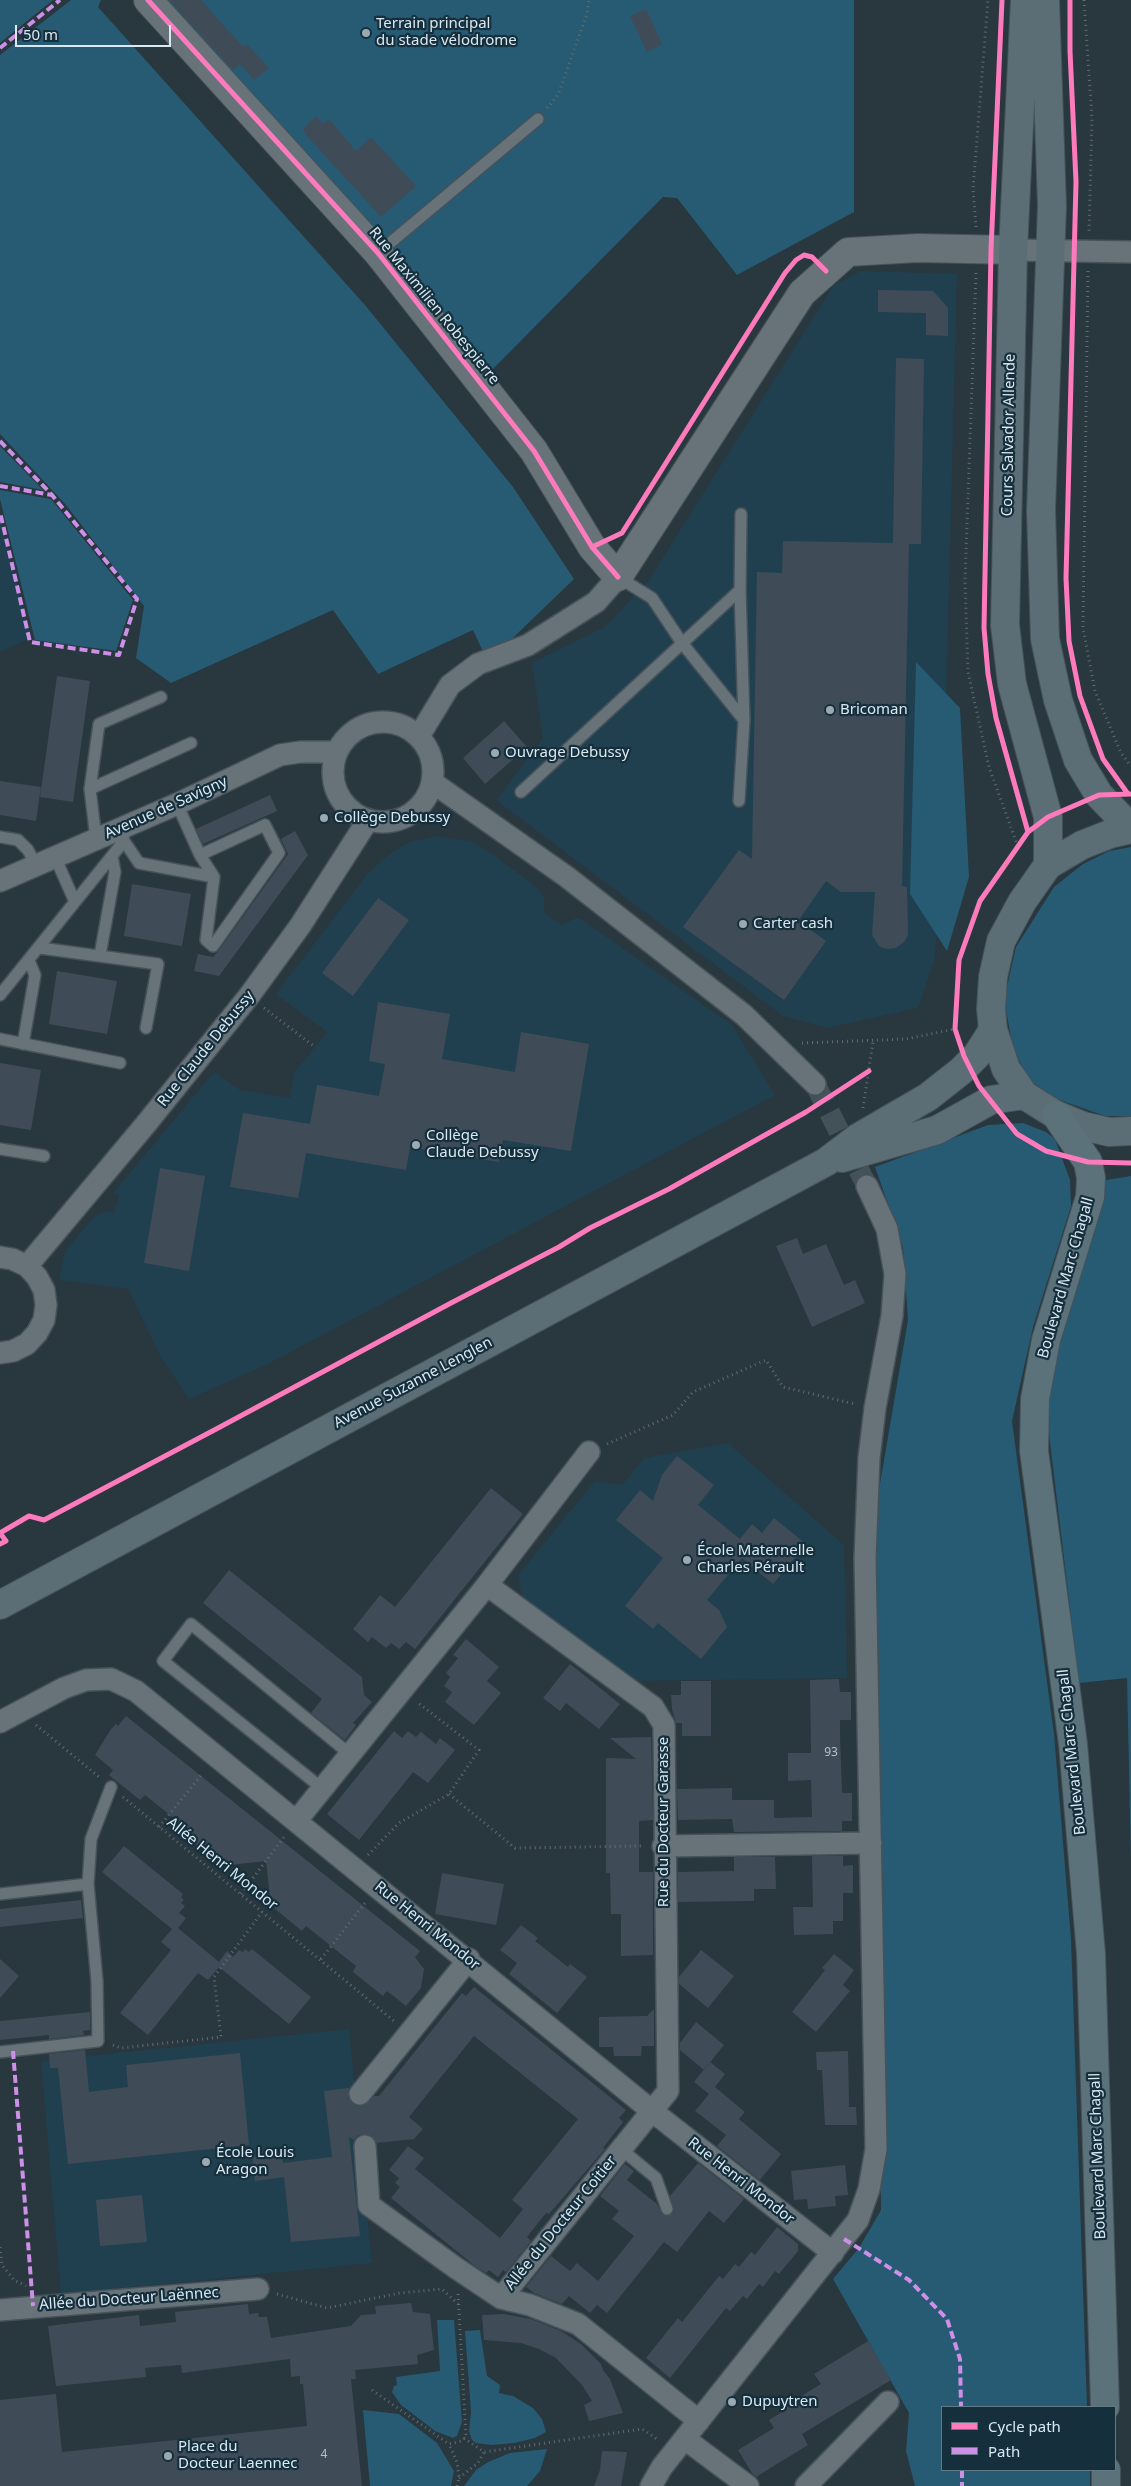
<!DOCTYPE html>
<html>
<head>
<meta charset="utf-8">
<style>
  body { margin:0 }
  #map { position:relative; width:1131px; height:2486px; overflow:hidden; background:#29373e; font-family:"Noto Sans",sans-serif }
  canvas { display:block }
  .legend { position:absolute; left:941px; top:2406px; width:175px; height:65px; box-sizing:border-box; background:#152f3d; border:1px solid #637985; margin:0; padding:6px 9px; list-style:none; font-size:15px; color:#d9e8f1 }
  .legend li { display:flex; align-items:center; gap:10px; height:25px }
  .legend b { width:25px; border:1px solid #637985 }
  .scale { position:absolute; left:15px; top:25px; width:156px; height:22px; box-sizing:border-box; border:2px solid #d9e8f1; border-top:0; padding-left:6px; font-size:15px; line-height:18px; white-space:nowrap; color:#d9e8f1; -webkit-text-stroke:4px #152f3d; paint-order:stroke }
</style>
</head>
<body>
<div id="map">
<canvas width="1131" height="2486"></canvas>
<ul class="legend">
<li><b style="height:6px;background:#fd7abc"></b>Cycle path</li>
<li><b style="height:6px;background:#ce8fe9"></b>Path</li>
</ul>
<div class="scale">50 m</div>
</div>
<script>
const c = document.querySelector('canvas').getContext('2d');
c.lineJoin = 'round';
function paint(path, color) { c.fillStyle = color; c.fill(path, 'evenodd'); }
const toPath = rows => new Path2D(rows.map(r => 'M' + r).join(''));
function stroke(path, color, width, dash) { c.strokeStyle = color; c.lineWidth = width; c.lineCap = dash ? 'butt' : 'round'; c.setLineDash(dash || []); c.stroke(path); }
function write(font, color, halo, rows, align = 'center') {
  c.font = font + ' "Noto Sans",sans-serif'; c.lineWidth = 4.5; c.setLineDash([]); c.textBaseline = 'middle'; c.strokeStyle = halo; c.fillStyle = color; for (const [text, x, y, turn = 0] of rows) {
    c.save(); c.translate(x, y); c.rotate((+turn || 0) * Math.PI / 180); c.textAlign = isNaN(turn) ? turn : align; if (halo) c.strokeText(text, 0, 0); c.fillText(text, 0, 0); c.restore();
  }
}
paint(toPath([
  [861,271,957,274,941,892,934,961,918,1008,827,1028,783,1016,496,800,543,738,532,663,605,627,649,580,834,285],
  [0,519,31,638,0,652],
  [438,836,473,842,492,854,538,888,544,899,544,912,561,925,576,918,581,919,732,1025,775,1095,268,1364,189,1399,161,1357,128,1289,59,1280,63,1257,68,1248,95,1216,104,1212,114,1212,119,1195,113,1193,214,1072,240,1090,290,1098,294,1073,327,1032,276,994,369,872,391,853,409,842],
  [728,1443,844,1545,847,1678,630,1681,522,1596,518,1575,595,1481,622,1485,644,1458],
  [349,2029,372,2263,61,2294,41,2061]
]), '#204050');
paint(toPath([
  [0,0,53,0,0,43],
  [71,0,101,0,98,7,365,305,513,487,574,579,488,662,473,630,378,674,333,610,171,683,136,658,144,606,66,505,0,434,0,55],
  [166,0,854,0,854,212,737,275,677,198,663,197,490,372,396,257],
  [0,446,43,490,0,482],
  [0,490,51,499,133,600,116,651,35,640,0,499],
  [916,662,960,708,969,877,947,951,910,894],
  [1131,847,1131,1116,1105,1116,1054,1098,1028,1079,1013,1048,1004,1000,1016,947,1054,887,1083,864,1109,851],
  [1023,1123,1046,1132,1055,1139,1070,1180,1071,1206,1033,1327,1012,1421,1054,1734,1071,1939,1087,2407,942,2407,942,2470,1090,2470,1090,2486,915,2486,906,2451,909,2413,833,2279,859,2248,881,2210,876,1507,908,1320,903,1247,875,1167,988,1125],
  [1131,1176,1131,1863,1127,1678,1079,1683,1046,1409,1060,1336,1095,1227,1106,1180],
  [437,2320,454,2320,462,2422,457,2436,453,2438,435,2431,401,2405,392,2392,394,2386,397,2385,396,2377,440,2371],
  [480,2330,487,2376,500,2385,499,2393,513,2396,533,2408,542,2419,546,2432,535,2438,514,2443,492,2445,476,2443,472,2440,469,2431,471,2412,465,2331],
  [363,2410,399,2414,437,2443,454,2471,451,2486,370,2486],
  [547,2449,540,2471,527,2486,464,2486,476,2470,488,2462,510,2453]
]), '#275a73');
paint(toPath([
  [169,0,201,0,243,47,247,44,269,68,254,80,240,64,233,70],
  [646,9,662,44,647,52,630,16],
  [316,116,323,124,329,119,356,151,371,137,416,186,381,217,308,137,303,129],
  [878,290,933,291,948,308,948,336,926,335,926,313,878,312],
  [896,358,924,359,921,544,909,544,902,886,907,887,908,935,904,942,896,948,886,949,879,946,872,935,875,892,841,892,826,881,798,921,826,941,784,1000,683,927,739,850,752,859,757,572,782,573,783,541,893,543],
  [57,676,90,681,73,802,40,797],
  [504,721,527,747,485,784,463,758],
  [0,781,41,787,36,821,0,815],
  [270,795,277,811,203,844,196,829],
  [295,831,308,855,219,976,194,971,198,954,213,957,219,950,288,854,281,839],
  [132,884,191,894,182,946,124,936],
  [378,898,409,920,353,996,322,973],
  [57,971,117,981,107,1034,49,1024],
  [378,1002,450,1014,442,1059,515,1072,521,1032,589,1044,571,1151,503,1140,499,1162,410,1147,406,1170,306,1153,298,1198,230,1187,243,1113,310,1124,317,1085,379,1096,385,1064,369,1061],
  [0,1063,41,1070,31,1130,0,1125],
  [160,1168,205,1176,189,1271,144,1263],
  [797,1238,803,1254,826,1244,844,1285,855,1280,865,1303,812,1327,776,1246],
  [677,1456,714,1485,698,1505,740,1539,752,1524,762,1533,774,1518,806,1544,773,1584,742,1558,707,1600,719,1610,727,1627,701,1659,658,1623,653,1629,625,1606,663,1558,616,1520,640,1490,653,1501,662,1475],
  [491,1488,523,1514,415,1649,406,1642,399,1649,391,1643,386,1648,372,1637,368,1642,353,1629,380,1595,395,1607],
  [229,1570,362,1677,364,1695,372,1702,353,1723,356,1725,345,1740,311,1713,322,1699,203,1603],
  [466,1639,499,1667,487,1681,501,1693,474,1725,445,1702,452,1692,444,1686,450,1677,446,1673,458,1658,453,1655],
  [570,1664,620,1704,599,1729,566,1703,560,1711,543,1698],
  [839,1679,840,1692,851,1692,851,1720,840,1720,840,1734,842,1793,852,1793,852,1821,842,1821,842,1831,734,1832,732,1819,678,1820,677,1789,732,1788,732,1800,774,1800,774,1818,812,1817,811,1780,788,1781,788,1753,811,1753,810,1680],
  [681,1681,711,1681,711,1736,682,1736,682,1723,676,1723,672,1709,671,1695,681,1695],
  [126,1716,420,1951,415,1957,424,1969,421,1988,406,2006,387,1991,383,1996,353,1972,356,1966,306,1926,302,1931,275,1909,274,1900,270,1897,266,1861,230,1865,226,1861,216,1862,191,1840,194,1836,176,1820,145,1795,140,1800,109,1775,113,1770,95,1755,111,1729,116,1724,118,1726],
  [394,1731,402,1738,408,1731,416,1737,421,1732,436,1744,440,1738,455,1750,428,1783,413,1772,359,1840,327,1814],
  [651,1737,653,1820,639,1821,639,1872,653,1872,653,1955,621,1956,621,1914,611,1914,610,1873,606,1873,606,1758,636,1759,610,1738],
  [124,1846,183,1894,181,1897,184,1900,181,1903,185,1906,179,1913,186,1918,178,1928,219,1962,227,1951,233,1957,239,1950,243,1952,245,1949,249,1952,252,1949,311,1997,289,2024,219,1967,208,1980,198,1973,148,2035,120,2013,171,1950,161,1942,172,1929,102,1872],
  [812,1856,843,1856,843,1866,853,1865,853,1893,843,1893,843,1921,833,1921,833,1934,794,1935,793,1907,813,1907],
  [734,1857,775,1857,776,1889,754,1889,754,1901,678,1902,678,1872,734,1871],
  [442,1873,504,1884,496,1925,435,1914],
  [81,1900,83,1918,0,1927,0,1909],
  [521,1925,538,1938,535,1941,568,1967,570,1964,587,1977,557,2013,509,1974,517,1963,500,1950],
  [701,1950,734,1976,708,2008,679,1984,679,1977],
  [834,1954,854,1970,843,1985,850,1991,816,2032,792,2012,825,1970,822,1968],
  [0,1959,19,1976,0,1998],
  [474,1987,626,2110,619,2118,623,2122,603,2148,605,2149,549,2214,546,2213,527,2237,531,2241,506,2272,503,2270,498,2277,489,2270,486,2273,475,2266,391,2198,400,2187,395,2183,399,2178,389,2170,408,2146,424,2158,415,2169,500,2238,523,2209,512,2200,578,2119,474,2036,409,2117,423,2129,414,2139,377,2143,370,2135,358,2135,354,2140,349,2137,360,2236,291,2242,284,2177,255,2181,252,2157,282,2153,283,2163,332,2157,324,2091,349,2088,348,2098,352,2103,358,2106,365,2105,374,2096,379,2096,462,1993,466,1996],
  [654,2009,654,2046,642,2046,641,2056,614,2056,613,2047,599,2047,599,2017,647,2016],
  [90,2012,90,2030,83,2031,84,2035,49,2039,49,2035,0,2040,0,2021],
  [696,2022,724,2045,704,2070,680,2050,680,2043],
  [85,2050,89,2092,128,2087,126,2065,240,2053,249,2145,68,2164,58,2068,50,2068,49,2054],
  [848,2051,849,2107,856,2107,857,2125,825,2125,822,2070,817,2070,816,2052],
  [710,2062,725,2074,715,2087,745,2112,739,2119,781,2154,760,2180,717,2146,726,2135,695,2111,709,2094,694,2082],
  [698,2163,744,2199,724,2223,709,2211,677,2252,664,2242,607,2313,597,2305,590,2313,569,2296,562,2304,534,2293,526,2287,551,2256,570,2271,577,2263,598,2281,634,2236,612,2219,619,2211,600,2196,625,2164,634,2171,627,2180,657,2204,662,2214,666,2216,674,2211,670,2196],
  [845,2165,848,2195,835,2196,836,2206,808,2209,807,2199,794,2200,791,2171],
  [142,2195,147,2242,100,2246,96,2200],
  [777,2227,798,2244,798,2251,779,2274,775,2271,763,2287,759,2284,747,2299,743,2296,730,2311,726,2308,670,2378,646,2358,678,2318,682,2322,719,2276,723,2279,735,2264,739,2267,751,2252,755,2255],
  [411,2303,413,2312,430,2314,434,2350,417,2355,418,2364,355,2370,356,2379,351,2379,362,2486,0,2486,0,2400,56,2394,62,2452,307,2426,303,2384,300,2384,300,2376,291,2377,290,2359,182,2373,181,2365,145,2368,146,2377,56,2386,48,2326,139,2315,140,2326,176,2322,175,2312,248,2304,249,2314,258,2313,259,2317,267,2317,271,2338,351,2326,361,2315,376,2314,375,2306],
  [504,2314,531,2319,561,2331,581,2344,601,2364,603,2370,610,2379,623,2413,589,2421,584,2405,592,2401,582,2385,556,2358,539,2349,521,2343,484,2340,482,2315],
  [868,2341,891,2380,802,2434,808,2445,756,2477,752,2473,738,2450,774,2428,769,2420,787,2409,785,2406,821,2384,814,2374],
  [602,2451,627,2452,621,2486,594,2486,600,2470]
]), '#3f4c57');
stroke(toPath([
  [815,1084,867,1186]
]), '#435259', 21, [21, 11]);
const lane = toPath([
  [378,253,538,119],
  [618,577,652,598,682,643,744,720],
  [90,789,191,743],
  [521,792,740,590,741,514],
  [739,801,744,720,740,590],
  [177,804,200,855],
  [265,825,279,853,213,946,206,940,214,877,200,855,265,825],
  [0,837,18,840,28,850,36,865],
  [96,839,90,789,99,724,161,697],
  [124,841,139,863,214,877],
  [55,857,75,902],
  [40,948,158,964,146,1028],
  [100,955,115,872,112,856],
  [0,995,124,841,122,828],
  [0,1039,120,1063],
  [23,1044,35,975,29,961],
  [0,1149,44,1156],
  [323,1789,163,1661,191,1624,351,1755],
  [0,1894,88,1884],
  [0,2052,98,2041,97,1981,88,1884,91,1839,111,1787],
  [621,2149,656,2178,667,2209]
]);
const street = toPath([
  [1013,250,1131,252],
  '333 772a50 50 0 1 1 100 0a50 50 0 1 1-100 0Z',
  [419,736,450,685,478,664,528,645,596,602,618,577],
  [432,782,567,877,744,1015,815,1084],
  [0,881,177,804,280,755,300,752,336,752],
  [0,1257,12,1259,27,1266,37,1277,44,1290,46,1305,44,1320,37,1333,27,1344,13,1351,0,1353],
  [27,1266,146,1124,249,996,300,926,368,820],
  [487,1585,589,1452],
  [0,1722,64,1688,86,1680,111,1679,136,1691,652,2111,833,2253],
  [297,1820,487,1585,653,1707,664,1725,668,2091,501,2298],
  [663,1846,871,1843],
  [360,2094,469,1959],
  [365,2146,369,2205,456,2268,501,2298,530,2305,578,2324,699,2421],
  [0,2310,258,2289],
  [685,2439,748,2486],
  [651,2486,662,2467,858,2220,869,2189,876,2149,865,1558,869,1458,875,1408,892,1316,895,1274,887,1229,867,1186],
  [806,2486,888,2402]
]);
const secondary = toPath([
  [148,0,378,253,534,451,592,547,618,577,802,293,848,252,918,248,1013,250]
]);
const primary = toPath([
  [1025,0,1013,250,1005,625,1012,684,1048,817,1048,865],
  [1045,0,1052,206,1041,510,1045,639,1058,700,1078,760,1099,795,1131,828],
  [1131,829,1110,834,1082,845,1048,865,1022,902,1001,941,993,977,991,1009,993,1030,1006,1069,1024,1095,1056,1115,1083,1126,1109,1132,1131,1131],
  [842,1158,937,1130,991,1100,1024,1095],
  [0,1605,826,1162,859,1137,928,1097,961,1071,977,1055,993,1030]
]);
const highway = toPath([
  [1056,1115,1088,1162,1091,1178,1090,1197,1046,1340,1035,1399,1034,1451,1073,1744,1091,1954,1105,2407],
  [1106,2470,1106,2486]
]);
stroke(lane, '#465259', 14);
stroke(street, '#465259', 24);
stroke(secondary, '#465259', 30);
stroke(primary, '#465259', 30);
stroke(highway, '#465259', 30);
stroke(toPath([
  [1084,0,1092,119,1089,232],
  [547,108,558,95,587,14,589,0],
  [976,227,973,189,988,0],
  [1088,271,1083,628,1095,691,1121,753,1131,766],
  [976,273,965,580,968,672,989,767,1018,847],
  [264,1008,315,1047],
  [802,1043,906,1039,955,1029],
  [863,1108,873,1042],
  [607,1444,673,1415,693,1392,766,1360,783,1387,855,1404],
  [36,1725,99,1777],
  [449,1794,515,1848,643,1846],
  [123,1797,394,2021],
  [159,1827,203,1773],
  [368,1855,399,1823,449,1794,479,1750,417,1702],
  [241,1894,284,1837],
  [321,1959,365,1903],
  [113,2045,121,2048,221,2037,214,1977,262,1912],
  [0,2247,2,2265,14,2280,26,2286],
  [277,2294,327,2308,400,2293,442,2289,458,2304],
  [372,2390,449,2444],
  [464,2438,484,2452,642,2429,657,2439],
  [459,2478,478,2463,484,2452],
  [457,2486,459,2478,457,2462,449,2444,462,2441,466,2436,458,2293]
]), '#616c71', 3, [1, 4]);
stroke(lane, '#687279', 11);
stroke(street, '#687279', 21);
stroke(secondary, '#687279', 28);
stroke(primary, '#5c6e75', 28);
stroke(highway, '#5c727a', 28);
stroke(toPath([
  [0,48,60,0],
  [0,441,52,495,137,599,119,655,30,642,0,512],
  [0,486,52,495],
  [13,2051,33,2306],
  [844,2239,909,2280,947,2319,960,2359,961,2407],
  [962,2470,962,2486]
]), '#ce8fe9', 4, [8, 4]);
stroke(toPath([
  [148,0,378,253,534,451,592,547,618,577],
  [1002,0,991,250,984,628,988,674,996,718,1028,832],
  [1070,0,1070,51,1076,182,1066,578,1069,641,1080,696,1103,759,1128,794],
  [592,547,622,533,785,273,796,260,804,255,812,257,826,271],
  [1131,794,1099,795,1048,817,1028,832,980,901,959,960,955,1029,964,1056,979,1086,1017,1134,1046,1151,1088,1162,1131,1163],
  [0,1544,6,1541,0,1533,29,1516,44,1520,220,1427,451,1303,559,1247,590,1228,669,1189,806,1112,869,1071]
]), '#fd7abc', 5);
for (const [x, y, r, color] of [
  [366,33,5,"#9baab2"],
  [830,710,5,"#9baab2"],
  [495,753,5,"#9baab2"],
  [324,818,5,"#9baab2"],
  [743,924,5,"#9baab2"],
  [416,1145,5,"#9baab2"],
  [687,1560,5,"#9baab2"],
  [206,2162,5,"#9baab2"],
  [732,2402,5,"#9baab2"],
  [168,2456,5,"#9baab2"]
]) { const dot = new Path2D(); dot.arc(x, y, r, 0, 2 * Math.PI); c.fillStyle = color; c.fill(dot); stroke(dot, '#152f3d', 2); }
write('12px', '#b2c1ca', null, [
  ["93",831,1753],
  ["4",324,2455]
]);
write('15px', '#d9e8f1', '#152f3d', [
  ["Terrain principal",376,24],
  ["du stade vélodrome",376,41],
  ["Bricoman",840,710],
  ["Ouvrage Debussy",505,753],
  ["Collège Debussy",334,818],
  ["Carter cash",753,924],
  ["Collège",426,1136],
  ["Claude Debussy",426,1153],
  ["École Maternelle",697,1551],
  ["Charles Pérault",697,1568],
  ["École Louis",216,2153],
  ["Aragon",216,2170],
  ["Dupuytren",742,2402],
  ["Place du",178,2447],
  ["Docteur Laennec",178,2464]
], 'left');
write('15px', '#d9e8f1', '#152f3d', [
  ["Rue Maximilien Robespierre",434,306,51],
  ["Cours Salvador Allende",1009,435,-89],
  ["Avenue de Savigny",166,808,-24],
  ["Rue Claude Debussy",206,1049,-51],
  ["Boulevard Marc Chagall",1066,1278,-74],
  ["Avenue Suzanne Lenglen",413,1383,-28],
  ["Boulevard Marc Chagall",1072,1752,-96],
  ["Rue du Docteur Garasse",664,1822,-90],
  ["Allée Henri Mondor",222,1864,39],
  ["Rue Henri Mondor",427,1926,39],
  ["Boulevard Marc Chagall",1098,2156,-92],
  ["Rue Henri Mondor",741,2181,38],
  ["Allée du Docteur Coitier",561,2223,-51],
  ["Allée du Docteur Laënnec",129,2299,-4]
]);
</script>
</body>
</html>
